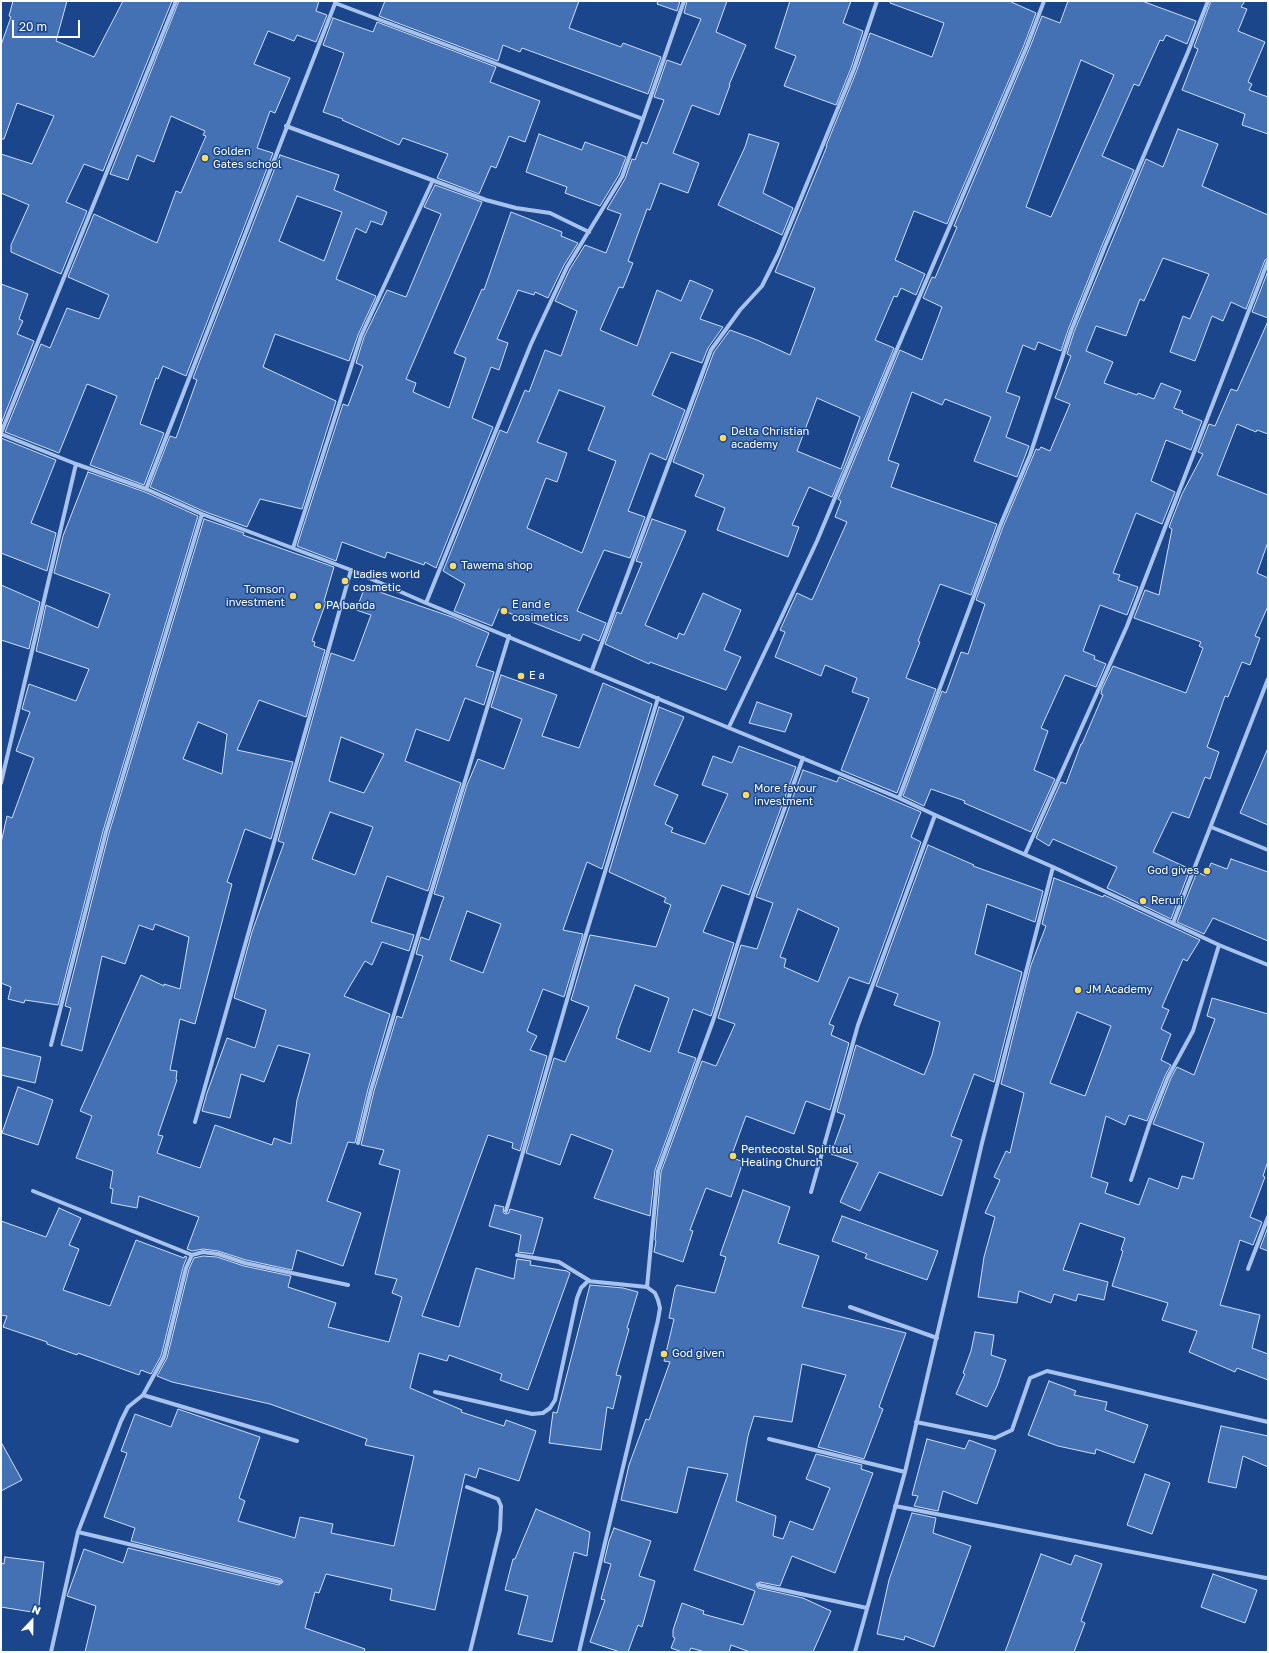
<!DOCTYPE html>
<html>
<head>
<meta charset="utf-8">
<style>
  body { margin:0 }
  #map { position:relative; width:1269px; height:1653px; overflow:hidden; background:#1b468c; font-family:"Golos Text",sans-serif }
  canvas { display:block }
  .frame { position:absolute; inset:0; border:2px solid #fff; pointer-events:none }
  .north { position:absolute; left:12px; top:1601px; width:40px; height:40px; -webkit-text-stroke:3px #1b468c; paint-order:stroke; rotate:22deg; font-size:11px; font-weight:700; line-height:16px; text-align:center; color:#fff }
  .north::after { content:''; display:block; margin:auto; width:14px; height:18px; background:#fff; clip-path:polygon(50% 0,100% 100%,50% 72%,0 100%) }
  .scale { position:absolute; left:12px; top:20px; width:68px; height:18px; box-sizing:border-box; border:2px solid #fff; border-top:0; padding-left:5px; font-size:12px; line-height:14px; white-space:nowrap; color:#fff; -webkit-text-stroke:3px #1b468c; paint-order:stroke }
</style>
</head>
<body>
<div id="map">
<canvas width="1269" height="1653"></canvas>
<div class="frame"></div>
<div class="north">N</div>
<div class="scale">20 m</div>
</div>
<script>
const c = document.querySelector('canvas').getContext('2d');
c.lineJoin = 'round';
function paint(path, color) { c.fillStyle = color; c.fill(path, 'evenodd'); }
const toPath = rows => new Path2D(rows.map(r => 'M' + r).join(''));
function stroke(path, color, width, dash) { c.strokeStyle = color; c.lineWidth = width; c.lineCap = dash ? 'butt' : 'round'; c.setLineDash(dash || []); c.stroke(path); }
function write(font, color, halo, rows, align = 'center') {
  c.font = font + ' "Golos Text",sans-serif'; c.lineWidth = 3; c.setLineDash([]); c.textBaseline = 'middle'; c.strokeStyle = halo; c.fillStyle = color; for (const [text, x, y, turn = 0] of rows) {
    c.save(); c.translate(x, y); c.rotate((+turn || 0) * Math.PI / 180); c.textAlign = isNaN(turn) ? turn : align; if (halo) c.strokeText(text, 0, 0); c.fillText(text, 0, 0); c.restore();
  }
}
const building = toPath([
  [13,1,67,1,56,41,94,57,123,1,172,1,103,171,84,164,66,202,87,211,61,274,11,252,11,245,29,205,1,193,1,154,32,164,54,116,17,103,4,139,1,139,1,45,11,17,9,16,13,1],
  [179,1,319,1,316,11,327,15,316,42,297,35,294,41,268,31,254,64,290,78,275,113,270,111,257,148,273,153,186,376,163,366,158,379,156,378,140,424,164,433,144,485,90,465,117,396,87,384,59,453,5,432,41,344,50,348,67,308,99,319,109,295,68,277,94,214,157,243,176,191,181,193,206,136,203,135,205,131,171,116,154,162,137,155,128,180,110,174,179,1],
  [385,1,579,1,569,28,621,47,623,43,661,57,648,94,522,48,520,52,503,45,498,61,379,16,385,1],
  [658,1,680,1,677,11,657,4,658,1],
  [687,1,727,1,716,32,746,45,729,85,730,85,719,115,692,105,673,153,699,163,688,193,660,183,650,210,647,209,628,261,633,263,623,288,619,287,600,330,637,346,657,290,681,301,690,280,713,290,700,319,723,327,708,348,702,363,671,352,652,395,685,410,666,460,650,453,628,511,645,517,630,558,604,550,577,611,606,623,599,641,583,634,580,641,499,609,492,626,454,611,465,584,443,571,500,430,507,433,525,390,529,392,545,350,561,356,577,311,555,301,570,269,585,245,606,253,621,214,607,209,625,179,632,159,635,160,642,142,647,144,664,100,654,97,667,60,681,65,701,19,684,13,687,1],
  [559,390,605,407,588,450,616,461,582,553,527,528,546,478,557,482,567,453,537,442,559,390],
  [790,1,851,1,843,23,863,31,851,68,836,105,784,86,796,56,775,48,790,1],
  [890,1,1009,1,1036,13,1024,45,947,224,914,211,895,260,925,274,916,295,901,288,897,297,894,296,875,340,894,348,832,497,809,487,792,525,799,527,788,557,717,530,725,508,695,496,704,475,673,462,714,352,730,330,757,340,790,355,815,288,775,272,827,146,826,146,857,70,870,33,932,57,944,23,890,3,890,1],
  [817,398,860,417,841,469,797,451,817,398],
  [1068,1,1142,1,1196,21,1187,44,1166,35,1163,41,1160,40,1139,86,1134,84,1102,156,1134,170,1103,243,1068,330,1061,351,1038,342,1035,350,1023,345,1006,392,1020,397,1006,437,1029,446,1017,477,974,461,991,417,945,399,942,405,912,392,888,460,899,464,891,487,997,524,971,595,940,584,918,641,920,642,906,678,936,689,897,793,841,770,869,698,852,692,857,678,825,665,821,676,775,657,785,632,780,630,797,593,812,600,847,522,835,517,841,501,838,499,900,350,922,360,942,307,923,298,932,277,935,278,957,227,954,226,1030,47,1042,16,1060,23,1068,1],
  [1081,60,1114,75,1051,217,1026,207,1081,60],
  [1211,1,1245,1,1241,7,1247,9,1238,31,1265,42,1248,82,1252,84,1249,90,1268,97,1268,134,1242,125,1245,114,1182,90,1198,49,1194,47,1211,1],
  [333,18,373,32,377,22,496,67,490,82,540,101,525,142,509,136,496,168,491,166,479,194,437,178,448,154,403,138,399,145,342,120,343,119,323,112,344,53,323,45,333,18],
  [1178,129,1218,144,1202,186,1268,215,1268,258,1265,260,1246,309,1231,302,1223,321,1212,316,1195,361,1170,352,1183,316,1190,319,1209,274,1163,258,1144,301,1140,299,1126,336,1096,326,1086,351,1113,362,1104,383,1137,395,1138,393,1154,399,1161,383,1181,391,1174,408,1183,411,1182,413,1202,421,1191,450,1166,440,1151,481,1175,492,1162,524,1136,513,1113,573,1120,575,1118,580,1138,587,1127,615,1100,605,1083,651,1095,656,1094,659,1106,664,1096,687,1065,675,1041,728,1048,731,1034,770,1055,779,1031,832,964,803,965,801,931,789,924,806,903,796,942,691,946,693,961,652,968,654,985,604,976,600,1003,527,1036,449,1039,450,1041,447,1050,451,1070,404,1055,398,1071,356,1067,354,1074,332,1146,159,1163,167,1178,129],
  [539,134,582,150,585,142,626,157,619,175,600,206,565,193,567,187,526,172,539,134],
  [749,134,779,143,763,193,793,208,782,235,718,205,745,147,749,134],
  [280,155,339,175,334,190,387,212,382,225,371,221,366,233,356,228,336,279,376,296,358,335,349,361,275,334,263,367,336,401,302,509,260,499,247,527,203,511,150,487,170,436,176,438,197,380,193,378,280,155],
  [297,196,342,212,324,261,279,241,297,196],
  [435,185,482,202,406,379,416,383,413,392,449,408,466,358,454,353,482,289,484,290,511,212,562,232,561,236,578,243,564,265,548,298,535,292,534,295,518,290,497,339,508,343,499,370,491,367,472,418,493,427,436,568,425,562,424,565,387,552,385,558,342,542,336,561,297,546,343,404,348,406,363,366,356,363,364,337,387,290,406,297,441,214,424,207,435,185],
  [1268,271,1268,318,1252,312,1268,271],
  [1,284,28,294,19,319,23,321,17,334,34,341,1,424,1,284],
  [1268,321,1268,434,1257,430,1256,432,1237,424,1217,475,1268,495,1268,542,1257,573,1268,578,1268,606,1255,636,1260,638,1250,665,1242,662,1228,697,1225,696,1207,747,1219,752,1210,779,1205,777,1189,818,1172,812,1153,852,1190,869,1171,919,1107,888,1117,867,1053,839,1049,846,1036,838,1061,782,1066,784,1081,744,1082,744,1103,695,1101,694,1102,689,1113,666,1186,693,1203,648,1199,646,1201,642,1134,618,1145,590,1159,595,1172,529,1169,527,1182,494,1203,454,1198,452,1209,424,1215,426,1231,389,1237,391,1268,321],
  [1,438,56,460,31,523,56,533,47,571,1,553,1,438],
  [88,472,145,492,198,516,103,831,58,1005,25,1000,24,1003,8,999,11,987,1,983,1,843,7,816,12,818,34,758,16,751,30,712,22,709,29,684,76,701,89,669,36,651,46,605,98,628,110,594,54,573,63,536,88,472],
  [204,519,244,533,243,535,334,567,324,601,326,602,312,641,315,642,314,646,325,650,306,717,259,700,237,750,293,762,271,839,245,829,227,882,232,884,195,1024,180,1019,170,1070,177,1071,176,1079,177,1080,158,1135,163,1136,157,1153,200,1168,215,1125,272,1145,274,1138,291,1144,297,1100,310,1054,278,1045,264,1082,241,1074,230,1118,202,1111,207,1093,227,1038,255,1048,266,1010,234,998,252,932,284,843,278,841,331,653,354,661,371,615,356,610,365,587,452,617,489,633,476,666,494,672,484,705,465,698,449,741,416,729,405,761,461,783,428,891,387,876,371,922,414,935,409,951,382,942,372,965,365,961,344,996,390,1014,368,1089,355,1143,348,1142,327,1201,361,1213,343,1266,297,1250,292,1270,246,1260,218,1251,203,1249,192,1251,187,1249,199,1217,139,1196,137,1208,111,1203,113,1189,110,1188,113,1171,76,1158,92,1116,80,1111,141,975,164,986,164,984,180,989,189,937,155,924,153,930,139,925,125,964,102,956,82,1051,61,1045,71,1008,65,1006,109,833,204,519],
  [198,722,227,734,222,774,183,759,198,722],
  [341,737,384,754,364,793,329,781,341,737],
  [330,812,373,827,355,875,312,859,330,812],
  [652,519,686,531,645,625,677,639,679,633,684,635,703,593,741,610,724,650,741,657,726,690,650,662,649,664,605,644,617,612,621,614,642,563,636,561,652,519],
  [1,585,40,602,29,649,1,640,1,585],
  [501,675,557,695,542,736,579,748,603,683,652,704,602,869,587,862,563,930,583,934,564,997,543,989,527,1031,537,1036,530,1050,547,1056,520,1151,512,1148,513,1143,488,1135,422,1316,459,1327,476,1268,514,1279,517,1259,531,1261,530,1265,567,1271,570,1273,528,1390,500,1380,502,1374,449,1355,447,1361,419,1353,410,1388,462,1410,461,1412,504,1426,506,1420,536,1431,519,1481,479,1468,476,1478,465,1474,435,1610,390,1600,392,1589,326,1574,319,1593,315,1592,305,1628,365,1649,364,1652,85,1652,96,1606,67,1596,84,1549,123,1563,128,1548,279,1585,283,1582,281,1579,131,1541,135,1528,104,1517,127,1453,121,1451,135,1414,171,1427,178,1409,260,1437,239,1498,245,1501,238,1521,295,1538,300,1517,333,1524,331,1533,394,1546,414,1456,365,1445,367,1439,270,1404,172,1382,157,1376,167,1358,189,1269,194,1258,203,1256,217,1257,244,1266,291,1276,288,1287,336,1303,328,1327,389,1342,402,1297,392,1293,397,1279,375,1274,400,1170,379,1164,384,1150,361,1145,374,1091,397,1016,402,1018,423,956,416,954,421,937,429,940,442,902,444,897,434,894,467,785,478,759,504,769,522,719,491,707,501,675],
  [467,911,501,924,483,973,450,960,467,911],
  [757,702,792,714,785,732,749,723,757,702],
  [659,707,684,717,654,785,678,795,665,824,673,828,671,832,705,844,728,794,702,785,713,756,732,763,739,746,796,767,749,895,722,885,703,932,734,943,711,1016,693,1009,678,1052,696,1058,655,1170,650,1216,594,1198,613,1150,571,1134,560,1165,526,1153,554,1058,565,1062,589,1007,571,1000,590,935,656,947,671,905,664,902,666,898,609,872,659,707],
  [635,985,669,998,650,1052,616,1038,619,1031,618,1031,635,985],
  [1268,748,1268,825,1240,813,1268,748],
  [803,770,837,782,839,777,921,812,911,837,921,842,869,984,849,977,829,1024,834,1026,831,1035,849,1043,830,1110,806,1101,794,1134,746,1116,731,1157,743,1162,731,1197,706,1188,690,1230,693,1231,683,1262,654,1252,656,1241,655,1240,661,1172,702,1061,716,1066,735,1024,718,1018,741,945,757,949,773,903,756,897,803,770],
  [798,909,839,928,818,982,784,967,786,959,780,957,798,909],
  [928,845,974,865,973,866,1043,891,1035,922,987,904,975,954,1022,972,994,1082,974,1074,951,1136,962,1140,942,1196,879,1172,860,1211,840,1202,858,1163,831,1154,845,1115,837,1112,856,1045,924,1075,932,1055,940,1022,894,1005,898,994,876,986,928,845],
  [1231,859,1268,872,1268,941,1213,918,1204,934,1177,922,1197,872,1206,876,1211,863,1227,869,1231,859],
  [1054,878,1103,897,1104,895,1200,940,1187,961,1183,959,1162,1007,1169,1010,1161,1029,1171,1034,1161,1060,1171,1065,1165,1076,1147,1121,1129,1115,1125,1125,1106,1116,1091,1177,1108,1183,1105,1193,1139,1205,1149,1178,1178,1189,1182,1176,1193,1179,1204,1143,1153,1124,1171,1078,1177,1067,1194,1075,1215,1019,1207,1016,1212,998,1268,1014,1268,1161,1263,1176,1265,1177,1250,1217,1262,1222,1253,1245,1240,1240,1220,1305,1260,1315,1252,1348,1268,1354,1268,1380,1237,1368,1235,1372,1189,1352,1197,1331,1162,1320,1168,1303,1112,1286,1123,1251,1121,1250,1125,1238,1080,1223,1063,1270,1108,1282,1104,1300,1078,1294,1076,1301,1054,1294,1051,1303,1019,1291,1017,1303,978,1297,984,1257,995,1217,985,1213,1000,1180,994,1177,1006,1151,1010,1153,1024,1093,1001,1084,1031,965,1046,926,1042,924,1054,878],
  [1077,1012,1111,1026,1085,1096,1050,1083,1077,1012],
  [1,1047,41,1057,35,1083,1,1075,1,1047],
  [18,1087,53,1100,38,1145,2,1133,18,1087],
  [743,1190,790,1207,778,1243,819,1256,802,1307,906,1333,879,1407,883,1409,864,1459,818,1447,846,1375,802,1364,792,1422,754,1416,748,1436,736,1501,776,1516,773,1536,783,1539,790,1521,813,1530,830,1488,806,1479,816,1454,862,1465,861,1469,873,1473,835,1573,792,1556,780,1586,760,1582,756,1584,758,1588,803,1598,831,1611,813,1652,750,1652,731,1645,729,1652,705,1652,691,1648,689,1652,682,1652,671,1648,675,1638,673,1637,673,1630,682,1603,704,1611,703,1614,743,1625,755,1591,694,1570,728,1474,688,1467,677,1513,621,1500,629,1465,646,1419,649,1420,670,1362,664,1361,674,1319,669,1318,675,1288,677,1285,715,1293,726,1257,720,1255,743,1190],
  [495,1205,504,1207,503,1212,505,1214,509,1213,510,1209,543,1218,533,1254,518,1252,521,1235,489,1226,495,1205],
  [59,1208,81,1218,69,1245,79,1249,63,1290,110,1306,136,1240,184,1258,185,1256,187,1257,183,1267,161,1356,151,1374,141,1370,139,1375,78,1353,77,1355,47,1344,47,1342,3,1327,7,1316,1,1315,1,1221,46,1237,59,1208],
  [842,1216,938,1251,927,1280,865,1258,867,1254,832,1241,842,1216],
  [1268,1227,1268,1251,1260,1248,1268,1227],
  [590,1285,623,1288,638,1292,627,1328,629,1329,616,1375,621,1376,613,1409,607,1407,601,1450,549,1443,553,1412,557,1413,590,1285],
  [975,1332,994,1335,991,1355,1006,1360,997,1386,987,1407,956,1394,965,1374,963,1373,971,1351,975,1332],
  [1049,1381,1076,1391,1074,1395,1107,1402,1105,1410,1148,1425,1134,1463,1096,1449,1095,1454,1058,1446,1028,1435,1049,1381],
  [1221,1426,1268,1436,1268,1467,1243,1456,1236,1488,1208,1482,1221,1426],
  [927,1439,965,1449,969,1440,996,1450,977,1504,943,1491,938,1511,914,1506,918,1496,912,1495,927,1439],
  [1,1442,22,1480,1,1491,1,1442],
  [1145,1474,1170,1483,1152,1534,1127,1525,1145,1474],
  [536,1509,590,1532,587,1556,574,1552,552,1642,518,1634,528,1596,505,1590,513,1559,515,1559,536,1509],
  [912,1513,936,1518,933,1533,971,1546,934,1647,905,1636,904,1640,877,1634,889,1580,912,1513],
  [614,1528,651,1541,639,1576,655,1581,642,1627,638,1625,628,1652,620,1652,590,1642,605,1600,601,1599,611,1564,604,1562,609,1541,614,1528],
  [1041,1554,1071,1565,1075,1555,1102,1564,1081,1621,1085,1623,1074,1652,1005,1652,1041,1554],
  [5,1557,44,1562,38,1613,1,1607,1,1563,4,1564,5,1557],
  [1213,1574,1257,1590,1245,1623,1201,1607,1213,1574]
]);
paint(building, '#4470b4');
stroke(building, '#cddef9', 1);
stroke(toPath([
  [335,3,643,119],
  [286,126,486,200,516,208,550,213,589,232],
  [1,433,176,1],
  [1,434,76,464,146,489,202,514,351,570,426,603,899,798,935,815,1053,867,1219,945,1268,965],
  [146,489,336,1],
  [293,548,361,336,433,180],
  [426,603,531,344,567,267,622,177,643,119,684,1],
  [592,670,711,350,740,310,762,286,778,254,854,69,877,1],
  [729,727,781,618,817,541,894,356,1027,46,1044,1],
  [1,783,76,464],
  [899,798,1000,526,1030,455,1071,331,1106,244,1188,52,1208,1],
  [1211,827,1268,850],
  [1025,854,1127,626,1268,261],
  [1173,923,1268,679],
  [51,1045,106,832,202,514],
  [195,1122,351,570],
  [358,1143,371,1090,509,636],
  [1131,1180,1150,1122,1168,1077,1193,1031,1219,945],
  [33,1191,192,1255],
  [811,1192,858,1025,935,815],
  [506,1211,584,941,658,698],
  [517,1255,559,1262,590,1281],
  [1248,1269,1268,1217],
  [647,1287,658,1171,713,1021,754,892,803,758],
  [850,1307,937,1338],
  [435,1392,532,1414,543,1413,550,1408,555,1400,577,1298,581,1288,588,1281,647,1287,655,1293,658,1300,660,1308,658,1320,579,1652],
  [143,1395,297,1441],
  [916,1422,995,1438,1012,1430,1030,1378,1047,1371,1268,1422],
  [769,1439,905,1472],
  [467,1487,498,1499,501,1506,500,1530,470,1652],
  [895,1506,1266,1578],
  [78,1532,141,1547,280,1582],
  [759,1585,867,1608],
  [51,1652,78,1532,121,1421,128,1407,143,1395,164,1357,186,1268,192,1255,203,1252,218,1254,245,1263,348,1285],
  [855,1652,905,1472,982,1143,1053,867]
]), '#a7c3ed', 4);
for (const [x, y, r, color] of [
  [205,158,4,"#fedb64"],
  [723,438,4,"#fedb64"],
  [453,566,4,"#fedb64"],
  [345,581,4,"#fedb64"],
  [293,596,4,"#fedb64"],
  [318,606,4,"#fedb64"],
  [504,611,4,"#fedb64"],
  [521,676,4,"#fedb64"],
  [746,795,4,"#fedb64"],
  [1207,871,4,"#fedb64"],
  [1143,901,4,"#fedb64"],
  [1078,990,4,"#fedb64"],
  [733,1156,4,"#fedb64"],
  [664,1354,4,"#fedb64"]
]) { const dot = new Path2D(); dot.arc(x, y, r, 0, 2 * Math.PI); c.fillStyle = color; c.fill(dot); stroke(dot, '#1b468c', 1.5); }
write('11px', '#fff', '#1b468c', [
  ["Golden",213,152],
  ["Gates school",213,165],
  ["Delta Christian",731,432],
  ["academy",731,445],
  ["Tawema shop",461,566],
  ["Ladies world",353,575],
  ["cosmetic",353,588],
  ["Tomson",285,590,"right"],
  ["investment",285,603,"right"],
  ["E and e",512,605],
  ["cosimetics",512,618],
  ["PA banda",326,606],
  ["E a",529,676],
  ["More favour",754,789],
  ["investment",754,802],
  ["God gives",1199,871,"right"],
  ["Reruri",1151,901],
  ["JM Academy",1086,990],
  ["Pentecostal Spiritual",741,1150],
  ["Healing Church",741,1163],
  ["God given",672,1354]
], 'left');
</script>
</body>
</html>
